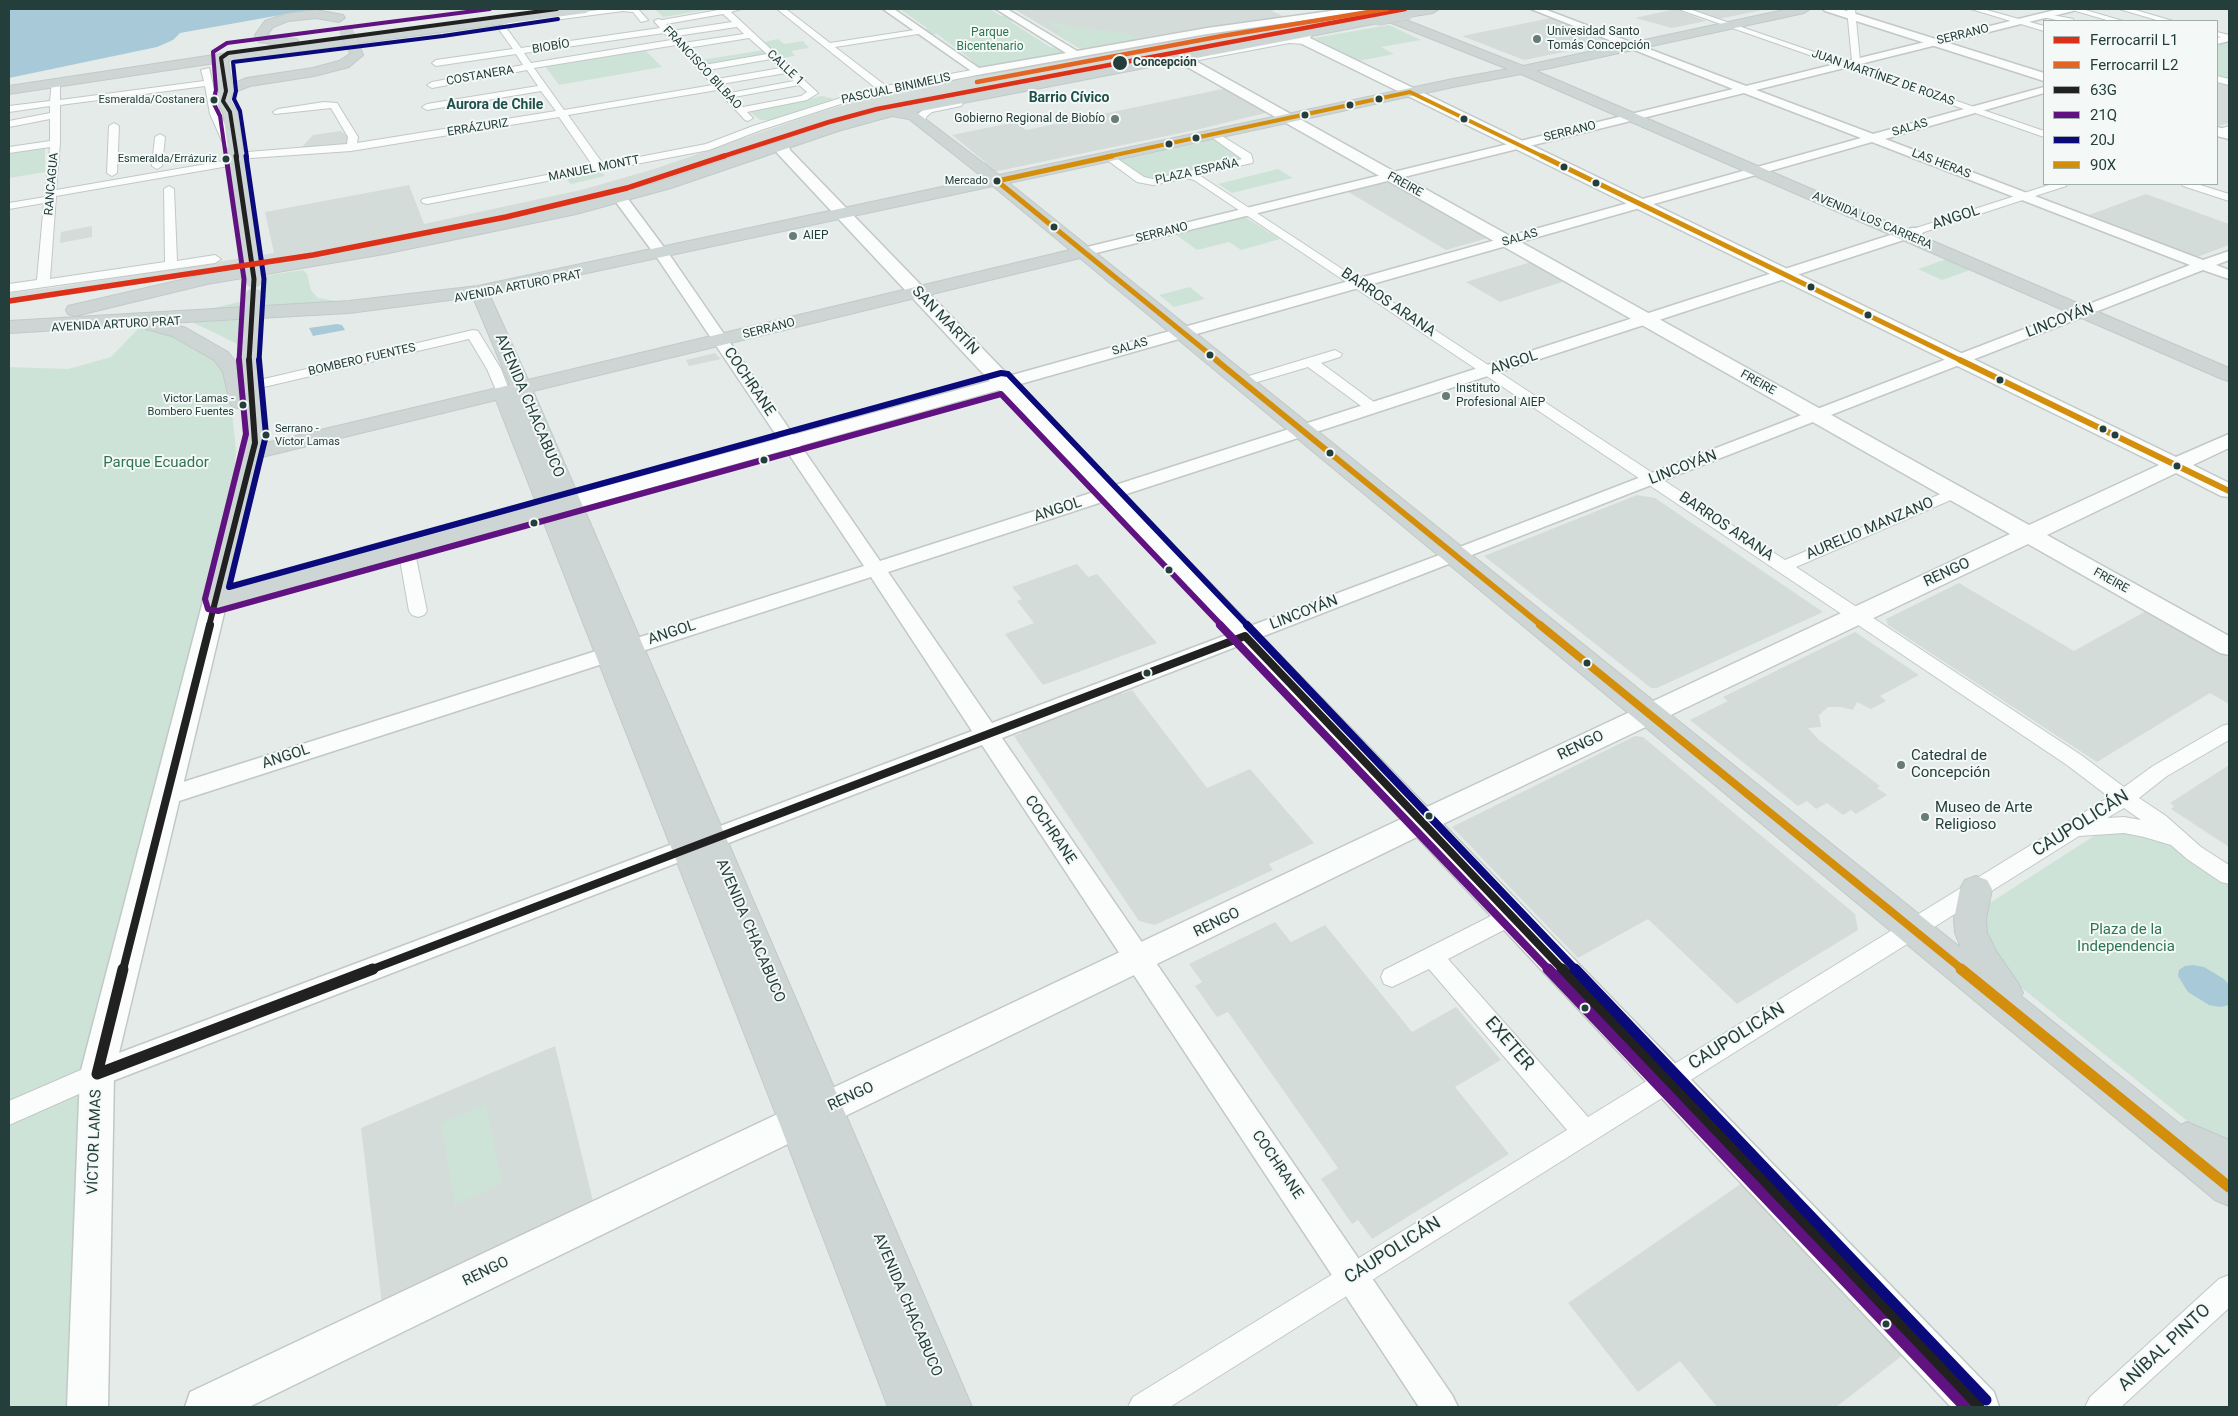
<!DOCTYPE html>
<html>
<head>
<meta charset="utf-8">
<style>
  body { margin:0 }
  #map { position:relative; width:2238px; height:1416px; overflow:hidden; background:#e5ebe9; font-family:Roboto,sans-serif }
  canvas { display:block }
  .frame { position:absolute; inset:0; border:10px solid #233e3b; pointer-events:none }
  .legend { position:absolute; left:2043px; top:20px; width:175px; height:165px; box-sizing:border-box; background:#f4f9f7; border:1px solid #a0aeac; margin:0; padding:6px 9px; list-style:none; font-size:15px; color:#233e3b }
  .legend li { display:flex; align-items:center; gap:10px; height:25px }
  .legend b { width:25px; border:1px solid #a0aeac }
</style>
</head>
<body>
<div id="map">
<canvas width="2238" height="1416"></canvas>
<div class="frame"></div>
<ul class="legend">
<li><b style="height:6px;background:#dd3018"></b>Ferrocarril L1</li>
<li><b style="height:6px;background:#e36523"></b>Ferrocarril L2</li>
<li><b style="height:6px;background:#212121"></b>63G</li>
<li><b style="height:6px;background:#5f1280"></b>21Q</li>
<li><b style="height:6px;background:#0a0a7a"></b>20J</li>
<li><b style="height:6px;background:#d38e0c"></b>90X</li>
</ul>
</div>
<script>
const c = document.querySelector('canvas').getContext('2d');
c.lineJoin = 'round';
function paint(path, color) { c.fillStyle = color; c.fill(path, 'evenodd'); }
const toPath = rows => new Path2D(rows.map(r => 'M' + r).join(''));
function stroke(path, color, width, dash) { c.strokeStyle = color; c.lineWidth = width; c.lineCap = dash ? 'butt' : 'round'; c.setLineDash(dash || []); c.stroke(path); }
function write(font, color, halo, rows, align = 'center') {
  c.font = font + ' Roboto,sans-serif'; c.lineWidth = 4; c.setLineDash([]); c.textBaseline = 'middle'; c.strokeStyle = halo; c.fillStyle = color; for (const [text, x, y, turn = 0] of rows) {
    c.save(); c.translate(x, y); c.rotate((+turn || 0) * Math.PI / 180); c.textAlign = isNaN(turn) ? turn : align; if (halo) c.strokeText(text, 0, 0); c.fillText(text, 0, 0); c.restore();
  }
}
paint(toPath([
  [1014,9,1278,9,1272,11,1285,17,1209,27,1079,48],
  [1371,9,1411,9,868,112,840,119,655,182,548,210,302,259,9,304,9,293,58,287,274,253,265,212,409,185,424,224,585,189,654,169,817,113,894,90,1215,31],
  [1675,9,1706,21,1672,28,1635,18],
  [1690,9,1767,9,1719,19],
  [1551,18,1613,42,1524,60,1462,36],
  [2217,81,2229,85,2229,123,2217,126],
  [1227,88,1269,112,1200,129,993,172,982,164,985,162,952,135,1015,122,1026,130],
  [341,131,347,136,348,145,301,148,313,135],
  [1385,180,1488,238,1446,250,1345,190],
  [2146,194,2229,224,2229,245,2197,257,2089,215],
  [92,226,92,237,60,243,61,232],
  [1534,261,1568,280,1500,302,1466,282],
  [715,353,721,359,689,366,686,360],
  [1637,495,1655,498,1823,612,1657,688,1651,688,1484,556],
  [1077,564,1088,577,1097,574,1157,643,1043,685,1005,634,1034,623,1017,601,1022,599,1012,587],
  [1959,583,2074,651,2146,611,2229,658,2229,704,2210,693,2097,762,1888,625,1886,619],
  [1855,632,1919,675,1880,696,1886,701,1871,709,1857,702,1853,710,1841,707,1828,707,1819,715,1821,727,1808,728,1819,740,1880,786,1877,788,1887,795,1856,814,1851,810,1843,815,1827,803,1816,809,1807,801,1798,806,1690,720,1728,701,1723,697],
  [1132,690,1207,788,1250,769,1314,843,1269,864,1273,870,1155,925,1139,921,1014,736,1022,733,1020,730,1120,691,1122,694],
  [1635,736,1643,737,1855,914,1858,930,1737,1004,1648,919,1578,958,1452,827],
  [2229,765,2229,847,2171,809,2174,806,2170,803],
  [1275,922,1291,942,1325,925,1412,1032,1456,1007,1501,1060,1455,1087,1509,1154,1372,1239,1358,1220,1352,1224,1321,1179,1338,1168,1228,1012,1217,1017,1195,986,1202,982,1189,964],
  [555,1046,594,1205,382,1304,361,1128],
  [1742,1183,1903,1355,1836,1407,1717,1407,1680,1361,1638,1392,1568,1303]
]), '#d3dcd9');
paint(toPath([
  [655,9,713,9,663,17],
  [900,9,990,9,1001,16,1009,15,1016,20,1011,22,1050,47,1062,48,1067,53,977,69,971,65,973,61,937,34,929,34,922,30,927,28],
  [1042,19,1075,27,1126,33,1140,39,1082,50,1057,34,1060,32,1059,29],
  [1389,25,1421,40,1381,47,1394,54,1359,61,1314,38],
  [778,39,784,44,803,41,809,48,791,51,795,56,782,58,764,42],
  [2229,40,2229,80,2217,77,2217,44],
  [644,49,662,67,559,85,545,66],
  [763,50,769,55,707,65,702,60],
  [822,96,834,99,770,120,760,120,750,112],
  [1214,140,1240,156,1240,160,1195,170,1182,170,1177,174,1154,179,1146,178,1119,160],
  [45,147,45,172,9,178,9,153],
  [1278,169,1293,178,1232,193,1218,184],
  [600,170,605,176,571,184,565,178],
  [1245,217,1280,239,1241,250,1229,242,1197,250,1175,234],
  [1947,259,1970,270,1942,280,1918,269],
  [303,270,307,274,311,290,315,295,318,298,336,301,337,305,172,318,264,296,263,276],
  [1190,287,1205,299,1174,307,1159,295],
  [242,320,242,346,192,322],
  [140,327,174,334,220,362,228,384,232,413,236,449,234,476,187,676,114,938,90,1046,83,1105,72,1407,9,1407,9,367,68,369,111,357],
  [2109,830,2171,842,2229,881,2229,1151,2201,1132,2002,972,1988,956,1985,906,2097,834],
  [486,1104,502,1183,455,1205,441,1123]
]), '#cee3d8');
paint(toPath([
  [9,9,314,9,180,33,173,40,157,47,9,78],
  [337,324,342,325,345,330,313,336,309,328],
  [2193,965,2204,967,2224,979,2229,985,2229,1005,2220,1007,2209,1005,2188,992,2178,976,2179,970,2185,966]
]), '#a7c9d8');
const minor = toPath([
  [606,9,638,9,648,20,641,22,633,12,623,11,516,25,507,29,521,48,660,28,654,21,658,19,662,20,724,9,741,9,731,12,818,93,807,100,747,112,753,118,748,121,745,120,717,90,568,115,603,164,706,144,753,126,850,95,877,89,777,9,786,9,830,43,921,29,922,31,918,34,835,47,886,86,977,69,982,72,977,75,856,99,761,130,709,150,427,204,423,203,421,201,423,199,593,166,559,117,351,151,236,159,241,162,240,164,56,196,50,279,165,262,164,189,169,186,174,189,177,261,215,255,221,259,215,263,9,292,9,284,37,280,44,203,9,209,9,203,45,197,50,147,9,153,9,147,50,141,50,119,9,127,9,121,50,113,50,106,9,112,9,106,50,101,52,81,55,80,60,83,60,100,204,81,201,70,209,68,220,114,233,142,239,149,238,151,230,151,223,143,210,114,205,86,60,105,60,143,56,190,235,159,230,156,235,153,347,144,348,137,331,108,275,114,273,112,278,109,324,102,337,103,358,137,357,143,556,111,541,91,427,110,422,107,427,104,538,86,527,70,432,88,427,85,432,82,523,65,516,54,436,66,432,63,436,60,513,49,498,28,499,26,514,21,606,9],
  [723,14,732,22,672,31,666,24,723,14],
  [737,27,744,34,683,43,676,36,737,27],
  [664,33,671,40,531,63,524,53,664,33],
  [749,38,767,54,704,65,687,48,749,38],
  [676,45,713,85,564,110,534,68,676,45],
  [771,59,781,68,717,79,708,70,771,59],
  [786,73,794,81,730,93,721,84,786,73],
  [799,85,807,92,801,96,743,107,734,97,799,85],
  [1678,9,1689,9,2044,131,2044,137,1678,9],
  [1847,9,1855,9,1860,61,1856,64,1852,61,1847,9],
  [1971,9,1983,9,2044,26,2044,31,1971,9],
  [2069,9,2082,9,2123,21,2110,21,2069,9],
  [2119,9,2132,9,2173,21,2160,21,2119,9],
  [2043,13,2073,19,2074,21,2061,21,2043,17,2043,13],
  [2217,32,2229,35,2229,39,2217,36,2217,32],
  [1289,37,1306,38,1310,41,1306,44,1289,43,1199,60,1195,57,1199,54,1289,37],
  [2217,76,2229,79,2229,85,2217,82,2217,76],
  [958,101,963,104,961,106,932,112,927,116,924,122,921,123,916,120,919,113,926,108,958,101],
  [114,123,119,126,117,173,112,176,107,173,109,126,114,123],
  [2229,126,2229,132,2217,136,2217,130,2229,126],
  [1214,131,1251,154,1253,161,1252,163,1199,175,1785,560,1950,490,1960,490,1963,493,1960,496,1796,567,2081,755,2124,787,2153,766,2222,726,2229,724,2229,740,2167,776,2139,798,2166,816,2201,847,2229,865,2229,884,2221,882,2187,859,2171,845,2144,837,2124,833,2079,836,1170,1407,1128,1407,1133,1397,1567,1130,1429,969,1392,987,1384,984,1381,977,1384,970,1503,910,1511,907,1519,910,1522,916,1519,922,1448,959,1588,1117,2109,797,2067,765,1194,180,1186,178,1153,185,1137,182,1103,157,1104,155,1112,155,1144,177,1153,179,1242,159,1210,136,1209,134,1214,131],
  [2124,808,2141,820,2124,817,2107,818,2124,808],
  [160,134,165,137,162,166,157,169,152,166,155,137,160,134],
  [2052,184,2067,184,2066,186,1921,233,1917,234,1911,231,1913,229,2052,184],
  [2182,184,2197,184,2229,194,2229,201,2183,186,2182,184],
  [473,330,478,331,501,369,510,392,508,395,498,395,487,369,469,339,251,390,244,386,251,382,473,330],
  [1335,350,1342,354,1340,357,1321,363,1378,405,1380,408,1378,411,1368,411,1308,367,1244,386,1237,382,1239,379,1335,350],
  [406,543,412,544,414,548,427,611,424,615,418,617,412,615,409,611,398,548,400,544,406,543],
  [97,1063,106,1066,109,1074,106,1082,9,1125,9,1101,97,1063],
  [2229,1275,2229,1308,2121,1407,2085,1407,2090,1397,2219,1279,2229,1275]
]);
const tertiary = toPath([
  [883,9,894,9,979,68,1066,53,996,9,1007,9,1077,51,1207,28,1345,9,1369,9,1364,12,1207,34,977,75,883,9],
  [1531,9,1544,9,1746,86,2059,9,2075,9,2073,11,1756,90,1873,134,2044,87,2044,93,1885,139,2203,260,2229,251,2229,260,2216,265,2229,270,2229,279,2203,270,1002,738,1452,1395,1458,1407,1419,1407,982,745,97,1087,87,1083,82,1074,87,1065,972,731,871,577,176,802,167,805,158,802,155,796,158,790,864,566,658,259,613,198,615,195,625,195,669,254,880,561,1912,228,1922,228,1924,231,1922,234,888,572,992,723,1434,557,2190,265,1872,142,1010,387,998,387,996,383,998,379,1861,138,1744,93,1084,256,1077,252,1079,249,1733,89,1531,9],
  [2229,35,2229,41,2217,44,2217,38,2229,35]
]);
const secondary = toPath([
  [1823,9,1840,9,2044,73,2044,81,1825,11,1823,9],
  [1307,29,1313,33,1310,38,2176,457,2229,434,2229,448,2193,465,2229,483,2229,497,2221,496,2176,473,2047,535,2229,636,2229,655,2220,653,2028,544,1443,824,1994,1392,1999,1407,1951,1407,1417,837,249,1407,185,1407,190,1392,1401,819,999,390,578,508,570,510,562,508,559,503,562,498,990,381,778,154,776,151,778,142,788,142,790,150,1427,807,2010,534,1175,60,1173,57,1175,54,1183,54,2029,525,2159,465,1302,44,1297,37,1303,30,1307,29],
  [2217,127,2229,130,2229,139,2217,136,2217,127],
  [215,593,223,596,227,601,114,1074,108,1407,67,1407,80,1074,203,601,207,596,215,593]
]);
const primary = toPath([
  [562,9,592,9,586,13,358,43,363,55,349,67,314,76,250,86,232,93,230,101,237,112,259,249,256,253,250,254,244,253,241,249,223,112,216,101,219,91,215,63,9,94,9,86,280,45,259,42,255,35,265,21,286,14,316,10,343,15,345,18,339,22,316,18,288,21,273,27,267,35,271,37,297,39,299,43,562,9],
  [347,45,350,54,339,61,313,68,247,78,232,84,228,61,347,45],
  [1362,9,1378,9,1523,66,1789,9,1810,9,1804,13,1536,71,2229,368,2229,381,2222,379,1521,74,1453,87,1009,183,1961,948,1955,933,1954,919,1960,889,1965,880,1976,876,1987,880,1992,889,1986,919,1987,933,1996,951,2018,983,2023,993,2021,996,2181,1125,2187,1122,2229,1140,2229,1206,2215,1200,1080,258,533,391,972,1407,888,1407,779,1122,542,518,215,609,206,607,202,601,244,443,243,409,233,407,230,403,223,372,214,360,172,336,146,329,144,325,9,333,9,321,349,301,478,286,984,178,909,119,892,116,838,131,671,188,576,214,384,254,207,284,75,316,68,314,66,310,68,306,207,274,384,244,574,204,659,182,828,125,892,108,1375,16,1362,9],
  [1384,20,1508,69,1453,79,999,175,916,112,1378,23,1384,20],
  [993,186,1070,250,528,380,489,294,993,186],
  [473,297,510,385,266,443,260,357,257,353,250,351,243,353,240,357,241,369,228,352,186,328,168,323,349,313,473,297],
  [496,400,537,505,231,589,262,457,496,400],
  [1412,9,1439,9,1433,13,1408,17,1402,13,1404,10,1412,9]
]);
stroke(minor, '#c2c8c6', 2);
stroke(tertiary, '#c2c8c6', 3);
stroke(secondary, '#c1c8c6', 3);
stroke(primary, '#c1cac8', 2);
paint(minor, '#fbfcfc');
paint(tertiary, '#fbfcfc');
paint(secondary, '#fbfcfc');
paint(primary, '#ced6d5');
const primaryBridgeFar1 = toPath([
  [1378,19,1408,13],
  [346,32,353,45]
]);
const primaryBridge = toPath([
  [250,249,254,279],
  [250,357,254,297]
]);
stroke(primaryBridgeFar1, '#c1cac8', 14, []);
stroke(primaryBridge, '#c1cac8', 19, []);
stroke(primaryBridgeFar1, '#ced6d5', 13);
stroke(primaryBridge, '#ced6d5', 18);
stroke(toPath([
  [237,157,230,112,223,101,226,91,221,58,228,53,557,9]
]), '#212121', 4);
stroke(toPath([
  [236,156,254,279,249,361]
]), '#212121', 5);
stroke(toPath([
  [209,626,255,443,249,360]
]), '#212121', 6);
stroke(toPath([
  [123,970,210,625],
  [370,970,1245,636,1563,970]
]), '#212121', 8);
stroke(toPath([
  [1562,969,1979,1407],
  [97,1074,373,969],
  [97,1074,123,969]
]), '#212121', 11);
stroke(toPath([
  [226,157,220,116,213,102,216,90,213,52,227,43,490,9]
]), '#5f1280', 4);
stroke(toPath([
  [226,156,244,279,239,361]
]), '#5f1280', 5);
stroke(toPath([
  [239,360,246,434,205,599,208,609,218,611,1001,394,1222,626]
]), '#5f1280', 6);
stroke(toPath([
  [1220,625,1549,970]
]), '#5f1280', 8);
stroke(toPath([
  [1548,969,1965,1407]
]), '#5f1280', 11);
stroke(toPath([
  [247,157,240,111,234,99,236,91,233,62,443,36,558,19]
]), '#0a0a7a', 4);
stroke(toPath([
  [246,156,264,279,259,361]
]), '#0a0a7a', 5);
stroke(toPath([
  [259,360,266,435,229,587,1001,373,1008,374,1248,626]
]), '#0a0a7a', 6);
stroke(toPath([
  [1247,625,1576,970]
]), '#0a0a7a', 8);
stroke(toPath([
  [1575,969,1986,1400]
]), '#0a0a7a', 11);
stroke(toPath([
  [1106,157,1410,92,1544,157]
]), '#d38e0c', 4);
stroke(toPath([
  [1542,156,1962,361],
  [997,181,1218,361],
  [997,181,1112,156]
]), '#d38e0c', 5);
stroke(toPath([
  [1216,360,1542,626],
  [1960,360,2229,491]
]), '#d38e0c', 6);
stroke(toPath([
  [1540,625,1963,970]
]), '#d38e0c', 8);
stroke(toPath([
  [1961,969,2229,1187]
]), '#d38e0c', 11);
stroke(toPath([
  [721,157,829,122,877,109,1405,9]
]), '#dd3018', 4.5);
stroke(toPath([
  [9,301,313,255,506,217,627,188,724,156]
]), '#dd3018', 5.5);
stroke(toPath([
  [977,82,1222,36,1387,9]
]), '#e36523', 4.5);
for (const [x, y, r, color] of [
  [1537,39,5,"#677b78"],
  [1120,63,8,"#233e3b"],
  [1379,99,4.5,"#233e3b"],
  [214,100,4.5,"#233e3b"],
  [1350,105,4.5,"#233e3b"],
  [1305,115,4.5,"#233e3b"],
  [1115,119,5,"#677b78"],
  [1464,119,4.5,"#233e3b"],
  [1196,138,4.5,"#233e3b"],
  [1169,144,4.5,"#233e3b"],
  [226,159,4.5,"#233e3b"],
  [1564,167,4.5,"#233e3b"],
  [997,181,4.5,"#233e3b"],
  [1596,183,4.5,"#233e3b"],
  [1054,227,4.5,"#233e3b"],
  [793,236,5,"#677b78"],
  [1811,287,4.5,"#233e3b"],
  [1868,315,4.5,"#233e3b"],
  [1210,355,4.5,"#233e3b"],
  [2000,380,4.5,"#233e3b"],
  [1446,396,5,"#677b78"],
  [243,405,4.5,"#233e3b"],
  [2103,429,4.5,"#233e3b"],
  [266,435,4.5,"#233e3b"],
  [2115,435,4.5,"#233e3b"],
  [1330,453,4.5,"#233e3b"],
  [764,460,4.5,"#233e3b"],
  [2177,466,4.5,"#233e3b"],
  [534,523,4.5,"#233e3b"],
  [1169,570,4.5,"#233e3b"],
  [1587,663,4.5,"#233e3b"],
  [1147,673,4.5,"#233e3b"],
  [1901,765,5,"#677b78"],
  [1429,816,4.5,"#233e3b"],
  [1925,817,5,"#677b78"],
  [1585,1008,4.5,"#233e3b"],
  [1886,1324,4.5,"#233e3b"]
]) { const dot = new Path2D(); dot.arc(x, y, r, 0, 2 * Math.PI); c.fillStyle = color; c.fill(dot); stroke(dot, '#f4f9f7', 2); }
write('11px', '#233e3b', '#f4f9f7', [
  ["Esmeralda/Costanera",205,100],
  ["Esmeralda/Errázuriz",217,159],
  ["Mercado",988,181],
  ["Victor Lamas -",234,399],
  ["Bombero Fuentes",234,412],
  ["Serrano -",275,429,"left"],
  ["Víctor Lamas",275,442,"left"]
], 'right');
write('12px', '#233e3b', '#f4f9f7', [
  ["Univesidad Santo",1547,32],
  ["Tomás Concepción",1547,46],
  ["Gobierno Regional de Biobío",1105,119,"right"],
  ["AIEP",803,236],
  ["Instituto",1456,389],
  ["Profesional AIEP",1456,403]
], 'left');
write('12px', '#2e7454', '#f4f9f7', [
  ["Parque",990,33],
  ["Bicentenario",990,47]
]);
write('12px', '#233e3b', '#f4f9f7', [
  ["SERRANO",1963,35,-14],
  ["BIOBÍO",551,47,-9],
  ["FRANCISCO BILBAO",702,68,47],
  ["CALLE 1",785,68,43],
  ["COSTANERA",480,76,-10],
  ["JUAN MARTÍNEZ DE ROZAS",1883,78,19],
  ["PASCUAL BINIMELIS",896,89,-12],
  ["ERRÁZURIZ",478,128,-9],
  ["SALAS",1910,128,-16],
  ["SERRANO",1570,132,-14],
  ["LAS HERAS",1941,164,21],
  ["MANUEL MONTT",594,169,-11],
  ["PLAZA ESPAÑA",1197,172,-12],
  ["RANCAGUA",52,184,-85],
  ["FREIRE",1405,185,29],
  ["AVENIDA LOS CARRERA",1872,221,23],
  ["SERRANO",1162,233,-14],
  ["SALAS",1520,238,-16],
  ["AVENIDA ARTURO PRAT",518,287,-11],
  ["AVENIDA ARTURO PRAT",116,325,-3],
  ["SERRANO",769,329,-14],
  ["SALAS",1130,347,-16],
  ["BOMBERO FUENTES",362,360,-13],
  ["FREIRE",1758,383,29],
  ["FREIRE",2111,581,29]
]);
write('bold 12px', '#233e3b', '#f4f9f7', [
  ["Concepción",1133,63]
], 'left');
write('bold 14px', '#1f504c', '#f4f9f7', [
  ["Barrio Cívico",1069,98],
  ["Aurora de Chile",495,105]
]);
write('15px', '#233e3b', '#f4f9f7', [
  ["ANGOL",1956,218,-18],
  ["BARROS ARANA",1388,303,34],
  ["SAN MARTÍN",945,321,46],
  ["LINCOYÁN",2060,321,-21],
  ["ANGOL",1514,363,-18],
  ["COCHRANE",749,382,56],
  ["AVENIDA CHACABUCO",529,406,67],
  ["LINCOYÁN",1683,468,-21],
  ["ANGOL",1058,510,-18],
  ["BARROS ARANA",1726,527,34],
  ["AURELIO MANZANO",1870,529,-23],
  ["RENGO",1947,573,-25],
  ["LINCOYÁN",1304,613,-21],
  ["ANGOL",672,633,-18],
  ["RENGO",1581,746,-26],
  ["ANGOL",286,757,-18],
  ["COCHRANE",1050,830,56],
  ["RENGO",1217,923,-26],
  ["AVENIDA CHACABUCO",750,931,67],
  ["RENGO",851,1097,-25],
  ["VÍCTOR LAMAS",95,1142,-88],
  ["COCHRANE",1277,1165,56],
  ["RENGO",486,1272,-26],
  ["AVENIDA CHACABUCO",907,1305,67]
]);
write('15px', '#2e7454', '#f4f9f7', [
  ["Parque Ecuador",156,463],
  ["Plaza de la",2126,930],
  ["Independencia",2126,947]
]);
write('15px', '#233e3b', '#f4f9f7', [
  ["Catedral de",1911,756],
  ["Concepción",1911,773],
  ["Museo de Arte",1935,808],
  ["Religioso",1935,825]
], 'left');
write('18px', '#233e3b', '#f4f9f7', [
  ["CAUPOLICÁN",2081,824,-32],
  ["CAUPOLICÁN",1737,1037,-32],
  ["EXETER",1509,1044,49],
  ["CAUPOLICÁN",1393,1251,-32],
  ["ANÍBAL PINTO",2165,1348,-43]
]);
</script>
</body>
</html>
